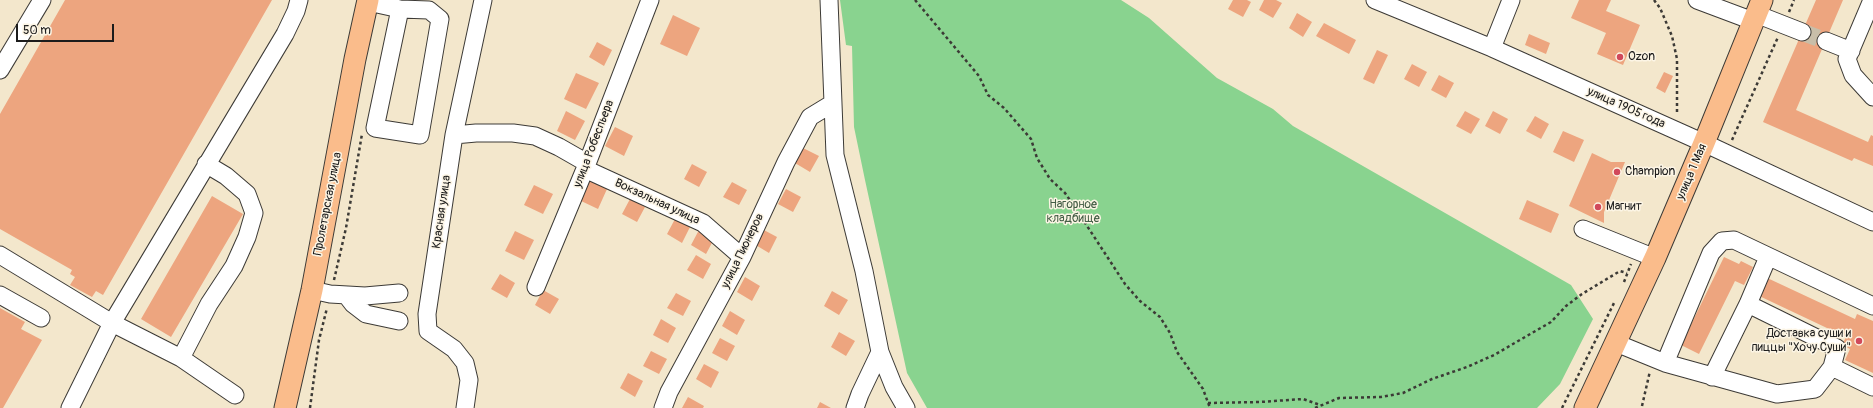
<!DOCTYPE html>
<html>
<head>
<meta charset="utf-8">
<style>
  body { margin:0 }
  #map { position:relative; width:1873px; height:408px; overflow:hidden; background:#f3e7cc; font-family:Pangolin,sans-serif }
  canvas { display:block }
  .scale { position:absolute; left:16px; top:24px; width:98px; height:18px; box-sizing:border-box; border:2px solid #1c1c1c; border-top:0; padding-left:5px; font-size:12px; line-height:14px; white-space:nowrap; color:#1c1c1c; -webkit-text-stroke:3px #fcf5e5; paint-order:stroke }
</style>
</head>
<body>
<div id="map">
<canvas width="1873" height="408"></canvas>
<div class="scale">50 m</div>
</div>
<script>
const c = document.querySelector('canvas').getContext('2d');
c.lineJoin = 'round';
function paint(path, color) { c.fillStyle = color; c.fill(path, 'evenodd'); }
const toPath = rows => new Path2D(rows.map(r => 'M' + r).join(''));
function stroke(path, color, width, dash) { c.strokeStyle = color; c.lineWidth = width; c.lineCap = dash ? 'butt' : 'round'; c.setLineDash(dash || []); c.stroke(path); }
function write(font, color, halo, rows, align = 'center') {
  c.font = font + ' Pangolin,sans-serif'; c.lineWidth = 3; c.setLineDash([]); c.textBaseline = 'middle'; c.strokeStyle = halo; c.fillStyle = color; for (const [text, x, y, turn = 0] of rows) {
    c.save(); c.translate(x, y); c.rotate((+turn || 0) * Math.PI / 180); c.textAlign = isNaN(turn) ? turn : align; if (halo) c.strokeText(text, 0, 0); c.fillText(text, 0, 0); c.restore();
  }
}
paint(toPath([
  [840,0,1121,0,1149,18,1217,78,1273,109,1293,126,1571,285,1593,319,1560,384,1537,408,927,408,907,373,865,180,854,127,852,46,846,45]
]), '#89d38f');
paint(toPath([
  [65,0,272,0,103,295,96,291,92,297,70,285,75,277,70,274,72,270,0,229,0,114],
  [1233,0,1247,0,1251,2,1243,17,1228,9],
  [1264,0,1276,0,1282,3,1273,18,1259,10],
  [1579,0,1611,0,1606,11,1640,25,1623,65,1597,54,1606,33,1571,18],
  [1816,0,1843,0,1796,110,1868,142,1871,135,1873,136,1873,166,1854,158,1852,161,1763,122],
  [1297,13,1312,22,1303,37,1289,28],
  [673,15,700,28,687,56,660,44],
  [1324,23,1356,40,1349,54,1316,36],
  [1529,34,1550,43,1546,54,1525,45],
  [597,42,612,50,604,66,589,57],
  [1377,50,1388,55,1374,84,1363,79],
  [1412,64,1427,72,1419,87,1404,79],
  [1664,72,1673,76,1665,93,1656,88],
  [576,73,599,83,586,109,564,99],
  [1439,75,1454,83,1446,98,1431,90],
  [566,111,585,121,575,140,557,131],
  [1465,111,1480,119,1471,134,1456,126],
  [1493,111,1508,119,1500,134,1485,126],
  [1535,116,1549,124,1541,139,1526,131],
  [615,127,633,136,624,156,605,146],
  [1563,131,1584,140,1574,162,1553,152],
  [803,148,819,156,810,172,795,163],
  [1592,153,1611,162,1625,162,1604,212,1604,223,1569,206],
  [692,164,707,172,699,187,684,179],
  [589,180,607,189,598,209,579,200],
  [732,182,747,190,739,205,723,197],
  [534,185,553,194,543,214,524,205],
  [786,189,801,197,793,212,778,204],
  [212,196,243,214,171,337,141,319],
  [630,199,645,207,637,222,622,214],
  [1527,200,1559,214,1551,233,1519,219],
  [675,219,690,227,682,243,667,234],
  [762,229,777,237,769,253,754,244],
  [699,230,714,239,706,254,691,245],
  [515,231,534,240,524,260,505,251],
  [696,255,711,264,703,279,687,270],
  [1724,257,1739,264,1741,261,1753,267,1744,285,1735,281,1699,354,1681,345],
  [500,274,515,283,507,298,491,289],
  [1763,276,1855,319,1857,314,1873,321,1873,373,1845,360,1850,349,1842,345,1846,337,1755,294],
  [745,277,760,286,752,301,737,292],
  [543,290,559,299,550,314,535,305],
  [832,291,848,300,839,315,824,306],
  [676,293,691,301,683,316,667,308],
  [0,308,25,322,21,329,42,340,3,408,0,408],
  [730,311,745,320,737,335,722,326],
  [661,319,676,328,668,343,653,335],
  [839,332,855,341,846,356,831,347],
  [720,338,735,346,727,361,712,353],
  [651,351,667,359,659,374,643,366],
  [704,364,719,372,711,388,696,379],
  [628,373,643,381,635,397,620,388],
  [688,397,704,406,703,408,682,408],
  [820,402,831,408,817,408]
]), '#eda57f');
stroke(toPath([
  [1802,32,1826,41]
]), '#c8bea9', 17, [17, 8]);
const minor = toPath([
  [829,0,835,155,864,271,880,352,860,394,855,408],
  [1375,0,1492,48,1704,143,1873,222],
  [1697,0,1753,21],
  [1872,0,1847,59,1853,75,1873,97],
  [368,2,400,9,429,10,440,19,420,135,375,128,400,9],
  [1756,14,1802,32],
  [1826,41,1851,51],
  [1492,48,1511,0],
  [0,70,42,0],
  [454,135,476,133,513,133,535,136,559,147,587,163],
  [585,169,703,223,742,257],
  [1583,229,1655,258],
  [0,255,112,323,181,358,235,395],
  [536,287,585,169,650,0],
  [312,290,330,294,365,296,399,293],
  [0,295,41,318],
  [346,295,353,304,366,314,399,321],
  [1616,343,1665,363,1777,394,1815,389,1832,367,1837,348,1748,304],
  [880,352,894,387,906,408],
  [181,358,209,304,234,266,247,237,254,213,247,194,226,176,206,164],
  [1665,363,1711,253,1722,241,1734,240,1873,306],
  [1832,367,1873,387],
  [1712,377,1748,304,1768,257],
  [70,408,112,323,285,34,296,11,299,0],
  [465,408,469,380,465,363,454,349,428,331,427,314,454,135,483,0],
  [663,408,669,392,742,257,786,162,810,117,833,103]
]);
const major = toPath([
  [285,408,312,290,355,59,368,0],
  [1585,408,1655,258,1704,143,1762,0]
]);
stroke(minor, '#3c3a36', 19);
stroke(major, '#3c3a36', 23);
stroke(toPath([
  [915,0,979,76,988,95,1004,108,1031,139,1037,158,1050,179,1065,193,1072,203,1125,284,1140,301,1160,317,1170,333,1177,352,1203,389,1210,408],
  [1654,0,1660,8,1672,36,1677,59,1677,114],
  [1789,12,1794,0],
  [1732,140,1778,37],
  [334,280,346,228,362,134],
  [1624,282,1631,264],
  [1208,403,1260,402,1303,399,1320,405],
  [1642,406,1650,371],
  [310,408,319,340,327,308],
  [1315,408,1339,398,1381,397,1403,393,1432,379,1467,367,1494,355,1551,322,1566,306,1582,294,1620,271,1627,273],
  [1562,408,1615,301]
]), '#3c3a36', 2.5, [3, 3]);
stroke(minor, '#fff', 17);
stroke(major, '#fabc8b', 21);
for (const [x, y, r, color] of [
  [1620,57,4,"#d1495b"],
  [1617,172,4,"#d1495b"],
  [1598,207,4,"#d1495b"],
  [1859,341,4,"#d1495b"]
]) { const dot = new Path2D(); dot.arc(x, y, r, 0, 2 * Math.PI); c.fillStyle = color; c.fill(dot); stroke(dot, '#fcf5e5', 1.5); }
write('12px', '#1c1c1c', '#fcf5e5', [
  ["Ozon",1628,57],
  ["Champion",1625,172],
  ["Магнит",1606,207],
  ["Доставка суши и",1851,334,"right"],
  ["пиццы \"Хочу Суши\"",1851,348,"right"]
], 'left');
write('12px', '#1c1c1c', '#fcf5e5', [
  ["улица 1905 года",1626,108,24],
  ["улица Робеспьера",594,144,-69],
  ["улица 1 Мая",1692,172,-67],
  ["Вокзальная улица",657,202,25],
  ["Пролетарская улица",328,204,-79],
  ["Красная улица",442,212,-82],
  ["улица Пионеров",743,251,-64]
]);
write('12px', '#425c44', '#fcf5e5', [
  ["Нагорное",1073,205],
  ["кладбище",1073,219]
]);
</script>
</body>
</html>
